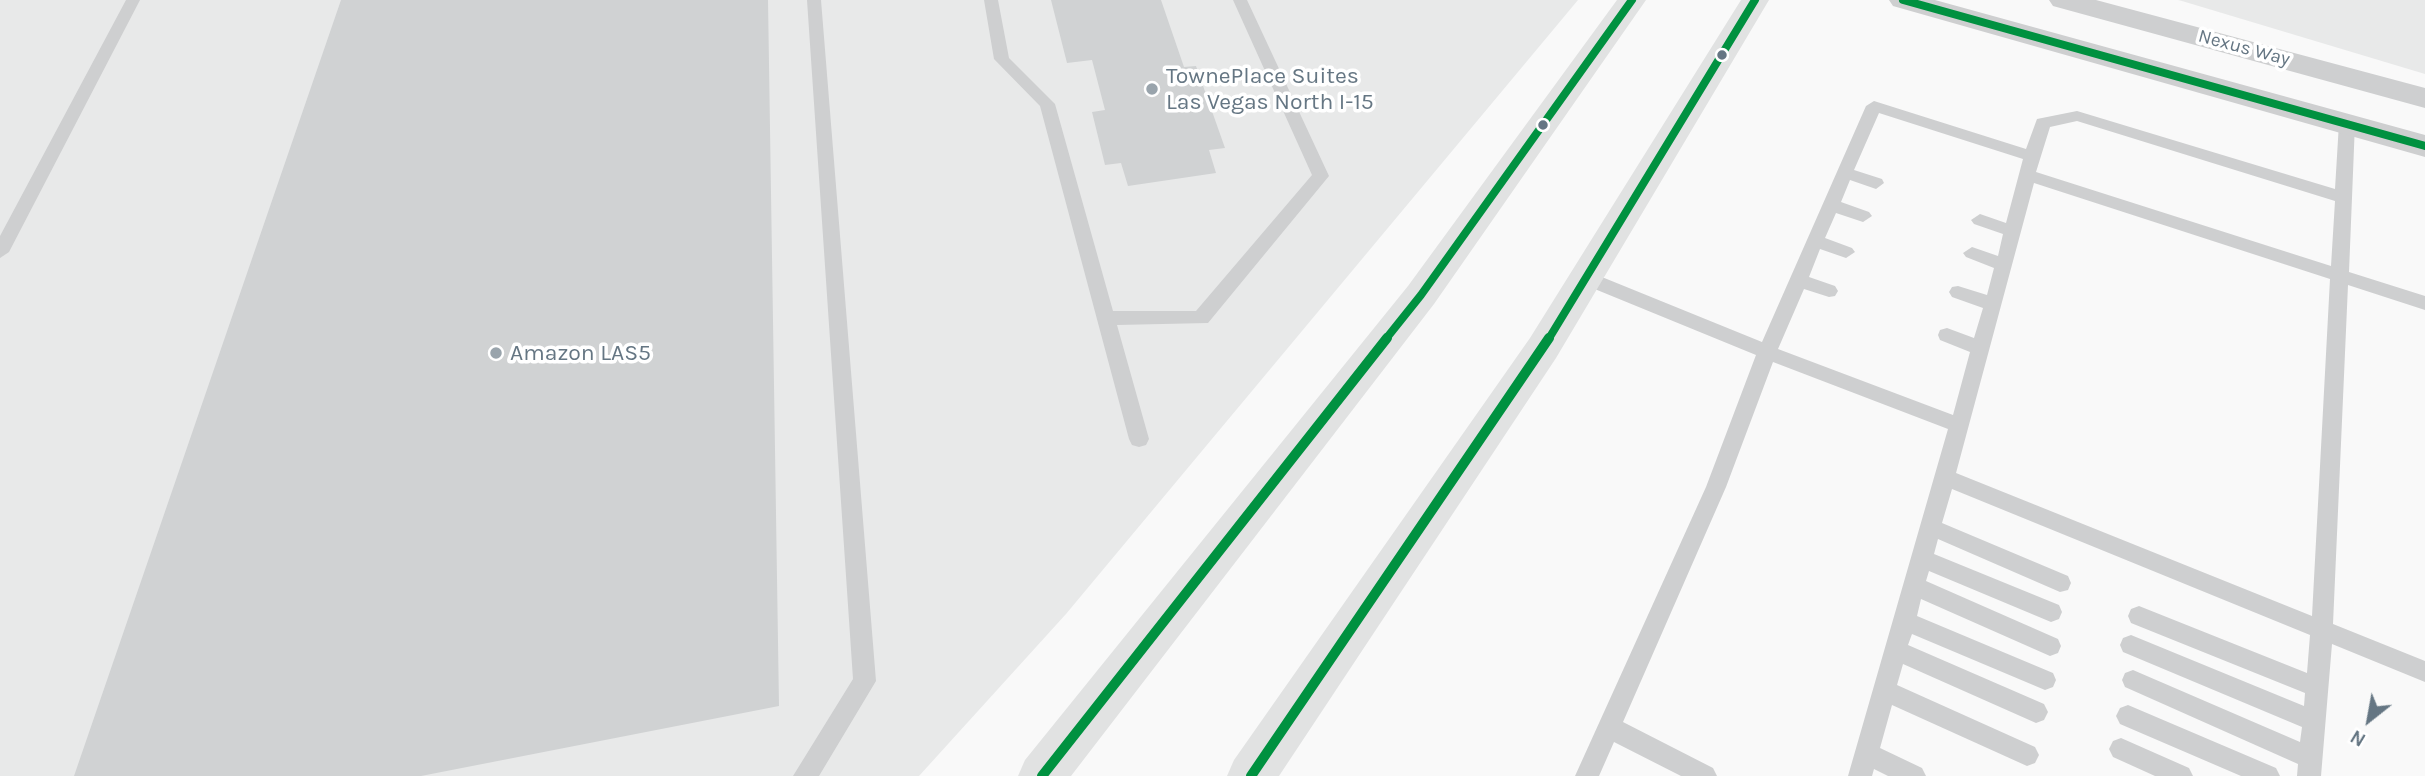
<!DOCTYPE html>
<html>
<head>
<meta charset="utf-8">
<style>
  body { margin:0 }
  #map { position:relative; width:2425px; height:776px; overflow:hidden; background:#f9f9f9; font-family:Karla,sans-serif }
  canvas { display:block }
  .north { position:absolute; left:2334px; top:685px; width:70px; height:70px; -webkit-text-stroke:5px #fff; paint-order:stroke; rotate:211deg; font-size:19px; font-weight:700; line-height:28px; text-align:center; color:#657683 }
  .north::after { content:''; display:block; margin:auto; width:24px; height:32px; background:#657683; clip-path:polygon(50% 0,100% 100%,50% 72%,0 100%) }
</style>
</head>
<body>
<div id="map">
<canvas width="2425" height="776"></canvas>
<div class="north">N</div>
</div>
<script>
const c = document.querySelector('canvas').getContext('2d');
c.lineJoin = 'round';
function paint(path, color) { c.fillStyle = color; c.fill(path, 'evenodd'); }
const toPath = rows => new Path2D(rows.map(r => 'M' + r).join(''));
function stroke(path, color, width, dash) { c.strokeStyle = color; c.lineWidth = width; c.lineCap = dash ? 'butt' : 'round'; c.setLineDash(dash || []); c.stroke(path); }
function write(font, color, halo, rows, align = 'center') {
  c.font = font + ' Karla,sans-serif'; c.lineWidth = 7; c.setLineDash([]); c.textBaseline = 'middle'; c.strokeStyle = halo; c.fillStyle = color; for (const [text, x, y, turn = 0] of rows) {
    c.save(); c.translate(x, y); c.rotate((+turn || 0) * Math.PI / 180); c.textAlign = isNaN(turn) ? turn : align; if (halo) c.strokeText(text, 0, 0); c.fillText(text, 0, 0); c.restore();
  }
}
paint(toPath([
  [0,0,1578,0,1066,614,919,776,0,776],
  [2178,0,2425,0,2425,74,2182,1]
]), '#e8e9e9');
paint(toPath([
  [341,0,768,0,779,706,421,776,74,776],
  [1051,0,1161,0,1184,67,1196,66,1225,148,1209,150,1216,173,1128,186,1121,163,1105,165,1092,112,1105,110,1092,60,1067,63]
]), '#d0d2d3');
paint(toPath([
  [126,0,140,0,9,252,0,258,0,236,126,0],
  [807,0,821,0,876,681,819,776,793,776,853,679,807,0],
  [984,0,998,0,1009,58,1055,104,1113,311,1196,311,1312,175,1233,0,1247,0,1329,176,1208,323,1117,325,1149,439,1146,445,1139,447,1132,445,1129,439,1040,106,994,59,984,0],
  [1874,101,2026,149,2037,119,2077,111,2335,189,2339,123,2347,118,2353,119,2355,123,2349,272,2425,296,2425,310,2348,285,2333,624,2425,661,2425,682,2332,644,2321,776,2297,776,2298,764,2125,687,2122,680,2125,673,2133,670,2300,742,2302,727,2123,652,2120,645,2123,638,2131,635,2304,706,2305,693,2131,623,2128,616,2131,609,2139,606,2307,673,2310,635,1952,489,1942,523,2068,576,2071,583,2068,590,2060,592,1938,539,1934,554,2059,605,2062,612,2059,619,2051,622,1929,571,1926,581,2058,639,2061,646,2058,653,2050,656,1921,599,1917,616,2053,673,2056,680,2053,687,2045,690,1912,634,1908,645,2044,704,2048,712,2044,720,2036,723,1903,664,1897,685,2035,747,2039,755,2035,763,2027,766,1892,705,1880,748,1922,768,1926,776,1888,776,1874,769,1872,776,1848,776,1948,429,1773,362,1726,487,1623,722,1713,768,1717,776,1681,776,1614,742,1599,776,1575,776,1706,487,1756,355,1580,283,1577,278,1580,273,1592,273,1762,342,1866,106,1874,101],
  [1879,113,2023,159,2006,223,1980,214,1971,220,1974,224,2003,234,1998,256,1972,247,1963,253,1966,257,1994,268,1987,295,1958,286,1952,287,1949,292,1952,297,1983,308,1974,338,1947,328,1940,330,1938,335,1940,340,1970,352,1953,415,1778,349,1804,289,1829,297,1835,296,1838,291,1835,286,1809,277,1820,249,1846,258,1855,252,1852,248,1825,238,1836,213,1863,222,1872,216,1869,212,1841,202,1850,180,1876,189,1884,183,1882,179,1854,170,1879,113],
  [2077,121,2335,201,2331,266,2036,172,2050,127,2077,121],
  [2034,183,2330,279,2312,616,1956,473,2034,183],
  [2128,705,2276,768,2280,776,2241,776,2120,724,2116,716,2120,708,2128,705],
  [2121,738,2189,768,2193,776,2155,776,2113,757,2109,749,2113,741,2121,738]
]), '#cecfd0');
paint(toPath([
  [1889,0,1935,0,2425,135,2425,157,1893,6,1889,0],
  [2049,0,2096,0,2425,88,2425,108,2053,6,2049,0]
]), '#cecfd0');
paint(toPath([
  [1617,0,1646,0,1434,304,1071,776,1018,776,1025,760,1408,286,1617,0],
  [1741,0,1769,0,1556,358,1279,776,1227,776,1234,760,1530,338,1741,0]
]), '#e1e2e2');
stroke(toPath([
  [1903,0,2425,146],
  [1385,340,1421,295,1632,0],
  [1548,340,1755,0]
]), '#009140', 8);
stroke(toPath([
  [1042,776,1387,338],
  [1251,776,1549,338]
]), '#009140', 10);
for (const [x, y, r, color] of [
  [1722,55,6,"#657683"],
  [1152,89,7,"#99a4ac"],
  [1543,125,6,"#657683"],
  [496,353,7,"#99a4ac"]
]) { const dot = new Path2D(); dot.arc(x, y, r, 0, 2 * Math.PI); c.fillStyle = color; c.fill(dot); stroke(dot, '#fff', 2.5); }
write('19px', '#657683', '#fff', [
  ["Nexus Way",2244,48,15]
]);
write('23px', '#657683', '#fff', [
  ["TownePlace Suites",1166,76],
  ["Las Vegas North I-15",1166,102],
  ["Amazon LAS5",510,353]
], 'left');
</script>
</body>
</html>
